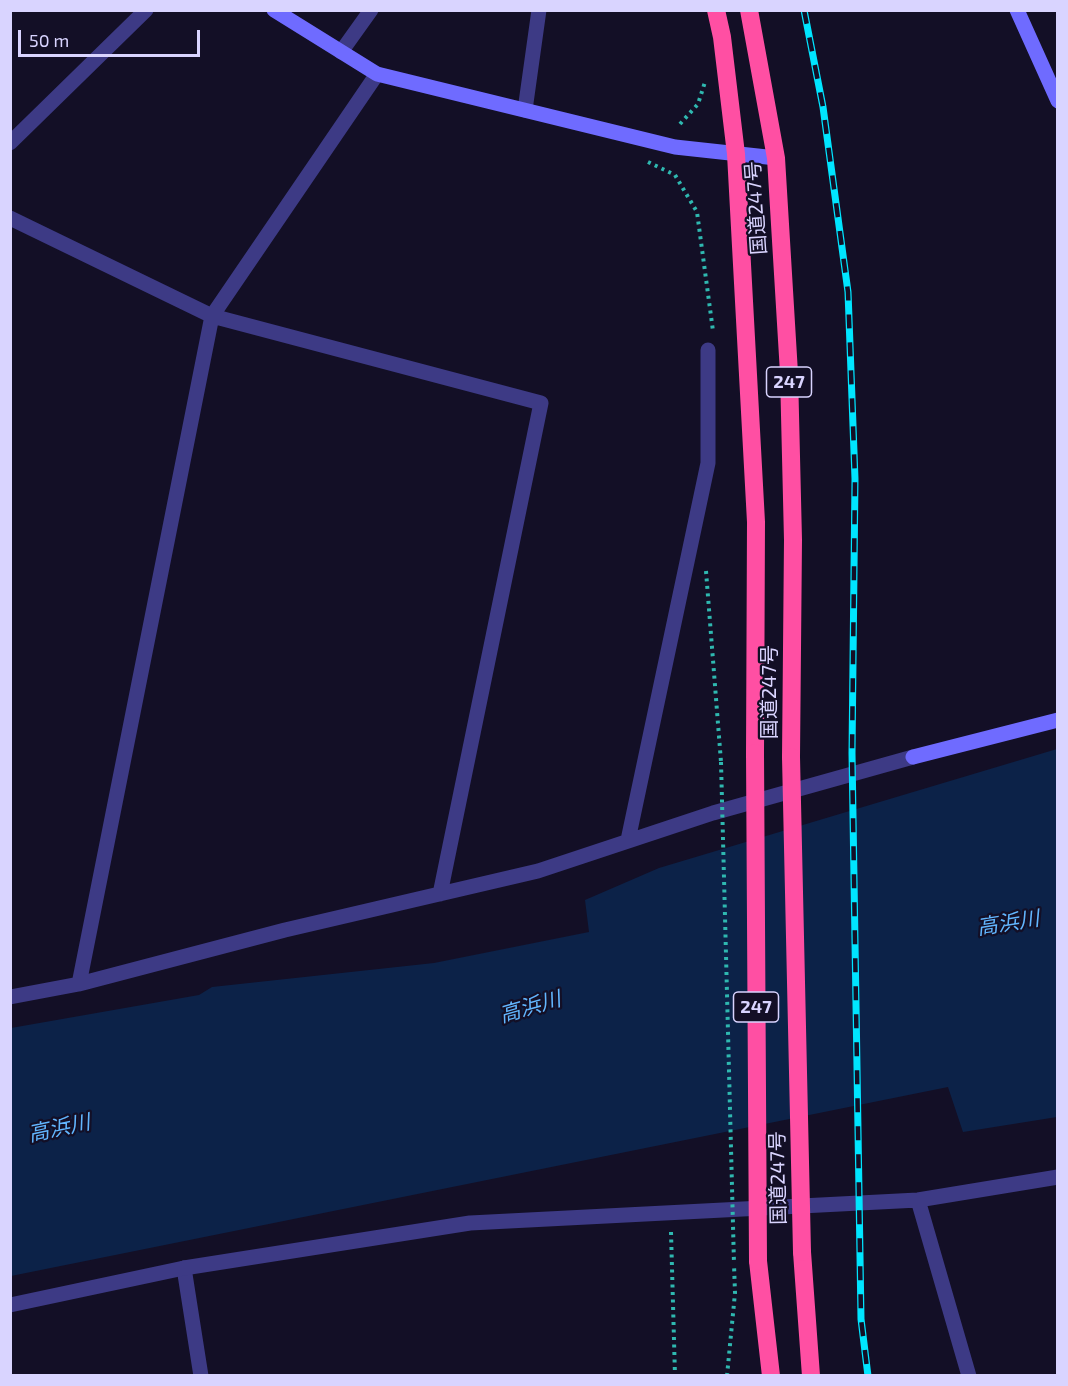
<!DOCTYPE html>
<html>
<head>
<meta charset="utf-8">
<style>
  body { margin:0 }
  #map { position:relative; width:1068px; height:1386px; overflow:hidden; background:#130f26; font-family:"Exo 2",sans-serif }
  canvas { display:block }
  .frame { position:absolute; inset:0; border:12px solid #d9d4ff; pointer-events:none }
  .scale { position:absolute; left:18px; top:30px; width:182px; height:27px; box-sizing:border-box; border:3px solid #d9d4ff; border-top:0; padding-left:8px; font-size:18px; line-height:21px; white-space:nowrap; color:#d9d4ff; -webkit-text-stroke:4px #130f26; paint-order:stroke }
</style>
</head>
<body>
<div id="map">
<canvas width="1068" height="1386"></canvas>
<div class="frame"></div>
<div class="scale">50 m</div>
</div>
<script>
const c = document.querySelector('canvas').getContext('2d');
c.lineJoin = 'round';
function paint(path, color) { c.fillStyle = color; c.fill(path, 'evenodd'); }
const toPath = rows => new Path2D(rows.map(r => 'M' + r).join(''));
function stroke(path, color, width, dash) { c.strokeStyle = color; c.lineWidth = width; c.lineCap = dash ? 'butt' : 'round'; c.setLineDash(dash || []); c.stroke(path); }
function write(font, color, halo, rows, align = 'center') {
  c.font = font + ' "Exo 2","Noto Sans JP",sans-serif'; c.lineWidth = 4.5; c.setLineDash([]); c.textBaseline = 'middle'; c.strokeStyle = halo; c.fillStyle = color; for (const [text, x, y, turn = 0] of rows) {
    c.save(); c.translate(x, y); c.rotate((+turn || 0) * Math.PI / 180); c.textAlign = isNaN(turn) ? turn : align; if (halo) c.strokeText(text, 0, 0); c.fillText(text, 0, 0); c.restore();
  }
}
paint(toPath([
  [1057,749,1057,1117,963,1132,948,1087,11,1276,11,1028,199,995,212,987,434,963,589,932,585,900,659,868]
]), '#0c2248');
stroke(toPath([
  [680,124,698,104,705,82],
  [648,162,675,175,697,212,713,331],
  [706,571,721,762],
  [671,1232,675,1376],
  [727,1376,735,1293,734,1264]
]), '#2fb8b0', 4, [3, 4.5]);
stroke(toPath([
  [184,1268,201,1376]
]), '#3d3a85', 15);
stroke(toPath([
  [341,52,371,10],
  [525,110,539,10],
  [10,143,146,10],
  [10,218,212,316,541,403,440,894],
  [628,840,708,463,708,350],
  [79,984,212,316,377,74],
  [10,997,79,984,285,930,538,871,713,813,913,757],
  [918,1200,969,1376],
  [10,1305,184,1268,470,1223,918,1200,1058,1177]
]), '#3d3a85', 15);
stroke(toPath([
  [274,10,377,74,675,147,776,158],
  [1017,10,1058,101],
  [913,757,1058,720]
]), '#6f6bff', 15);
stroke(toPath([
  [716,10,722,37,736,154,756,522,755,753],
  [749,10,776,158,789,373,793,540,791,757],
  [802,1252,811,1376],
  [758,1261,771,1376]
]), '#ff4fa3', 18);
const rail = toPath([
  [804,10,823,107,848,292,855,479,852,753,861,1319,868,1376]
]);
stroke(rail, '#00e5ff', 7);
stroke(rail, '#130f26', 4.5, [14]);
stroke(toPath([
  [721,762,734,1264]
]), '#2fb8b0', 4, [3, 4.5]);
stroke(toPath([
  [755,753,758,1261],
  [791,757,802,1252]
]), '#ff4fa3', 18);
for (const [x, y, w] of [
  [789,382,45],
  [756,1007,45]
]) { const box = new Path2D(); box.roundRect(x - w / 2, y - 15, w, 30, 4.5); c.fillStyle = '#130f26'; c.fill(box); stroke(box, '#d9d4ff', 1.5); }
write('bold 18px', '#d9d4ff', null, [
  ["247",789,382],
  ["247",756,1007]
]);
write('20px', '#d9d4ff', '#130f26', [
  ["国道247号",756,208,-94],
  ["国道247号",769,692,-90],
  ["国道247号",778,1178,-91]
]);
write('italic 21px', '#62b6ff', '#130f26', [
  ["高浜川",1008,923,-9],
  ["高浜川",530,1007,-16],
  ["高浜川",59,1128,-12]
]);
</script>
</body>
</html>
